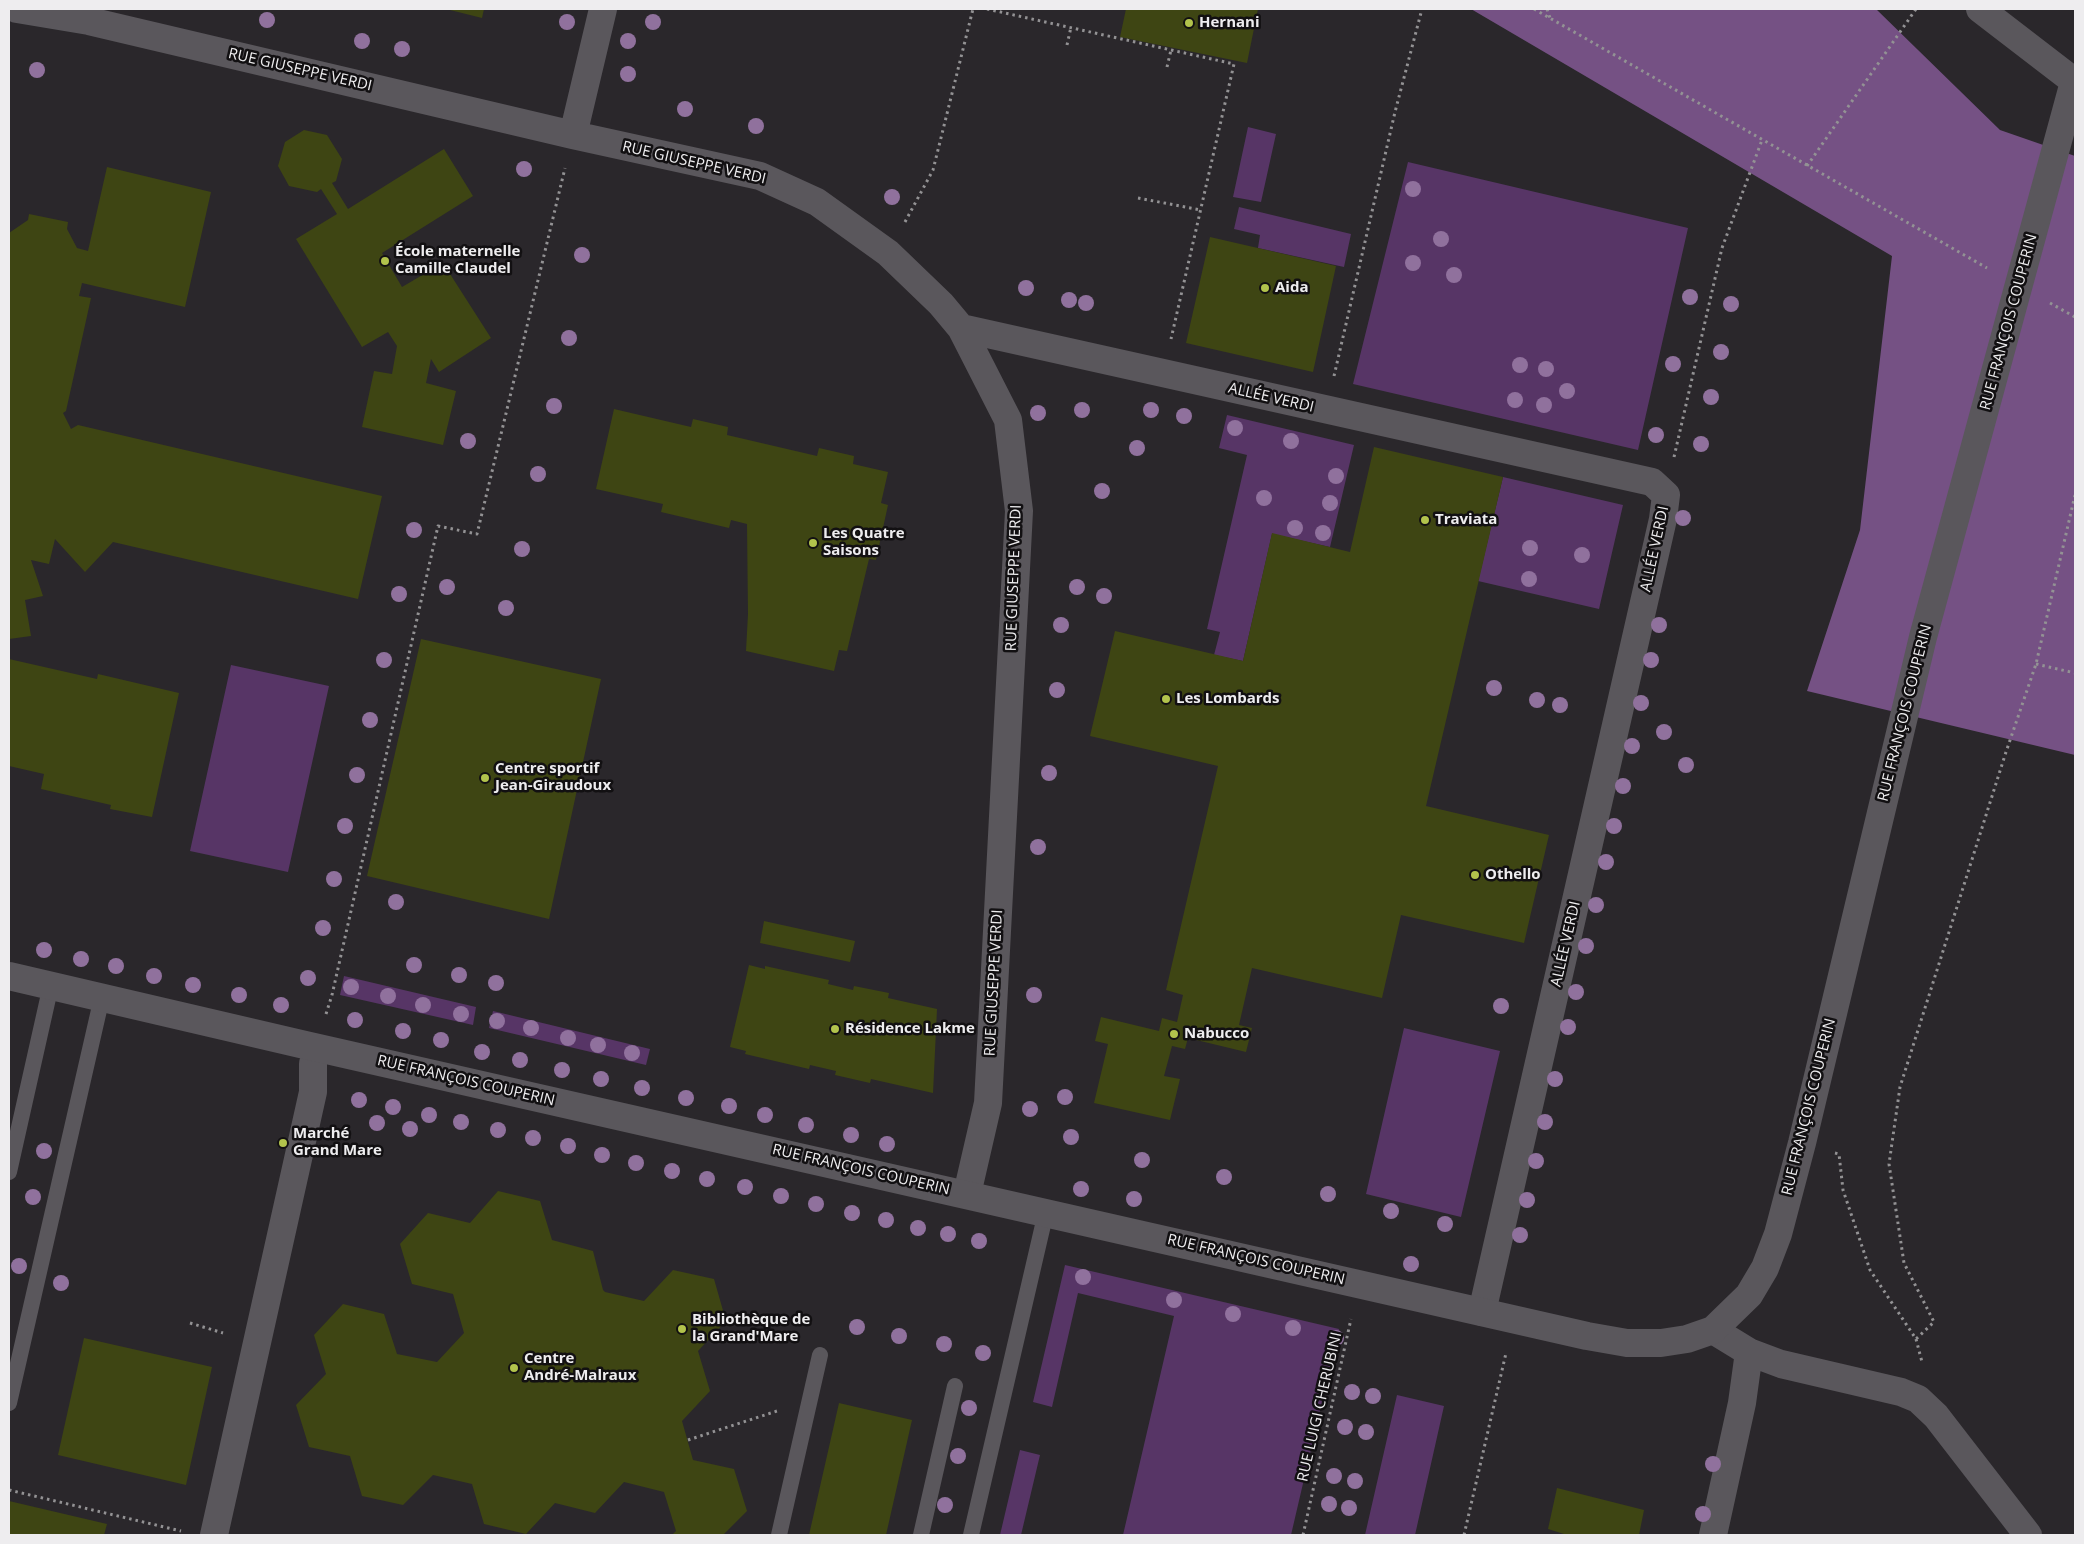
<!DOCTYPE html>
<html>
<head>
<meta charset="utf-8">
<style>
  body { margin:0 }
  #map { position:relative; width:2084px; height:1544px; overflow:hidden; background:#2a272b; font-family:"Open Sans",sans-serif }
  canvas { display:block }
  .frame { position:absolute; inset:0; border:10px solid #eeedef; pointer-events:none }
</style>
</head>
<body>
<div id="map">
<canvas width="2084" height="1544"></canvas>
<div class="frame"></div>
</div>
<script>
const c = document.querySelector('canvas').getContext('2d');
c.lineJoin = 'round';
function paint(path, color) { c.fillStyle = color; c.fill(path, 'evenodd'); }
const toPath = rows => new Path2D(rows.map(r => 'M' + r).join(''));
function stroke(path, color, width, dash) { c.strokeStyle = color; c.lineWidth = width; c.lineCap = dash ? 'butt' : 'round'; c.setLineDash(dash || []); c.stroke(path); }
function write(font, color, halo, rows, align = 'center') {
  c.font = font + ' "Open Sans",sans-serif'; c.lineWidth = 5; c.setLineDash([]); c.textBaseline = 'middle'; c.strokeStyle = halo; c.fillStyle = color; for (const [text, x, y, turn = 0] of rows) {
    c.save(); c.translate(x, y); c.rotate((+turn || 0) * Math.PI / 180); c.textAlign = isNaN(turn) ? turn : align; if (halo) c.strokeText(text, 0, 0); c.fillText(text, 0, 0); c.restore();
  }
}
paint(toPath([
  [1248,127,1276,134,1261,202,1233,197],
  [1408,162,1688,228,1638,450,1353,384],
  [1239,207,1351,234,1344,267,1258,248,1260,235,1234,229],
  [1227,415,1354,445,1330,547,1272,534,1243,661,1214,655,1220,632,1207,629,1247,455,1219,448],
  [1503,477,1623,505,1599,609,1478,581],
  [231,665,329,686,288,872,190,851],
  [344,976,476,1007,473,1025,340,995],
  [493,1011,650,1049,646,1065,489,1028],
  [1404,1028,1500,1051,1461,1217,1366,1194],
  [1065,1265,1339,1329,1291,1535,1123,1535,1174,1316,1078,1293,1052,1407,1033,1402],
  [1397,1395,1444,1406,1415,1535,1365,1535],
  [1020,1450,1040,1455,1021,1535,1000,1535]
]), '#573566');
paint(toPath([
  [1471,9,1876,9,2000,130,2075,156,2075,755,1807,691,1860,530,1892,256]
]), '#755184');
paint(toPath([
  [446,9,484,9,482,18],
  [1126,9,1258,9,1247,63,1120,37],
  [304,130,327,135,342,159,336,181,332,183,348,209,444,149,473,196,382,253,402,287,443,263,491,338,439,372,431,359,426,383,456,391,443,445,362,427,374,371,392,374,397,346,388,332,362,347,296,239,337,214,321,189,317,192,289,186,278,166,285,142],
  [107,167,211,192,185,307,82,283,79,296,91,298,66,411,63,413,71,429,78,425,382,496,358,599,113,542,85,572,55,539,49,564,31,560,43,596,25,600,31,636,9,639,9,233,28,220,29,214,68,222,67,229,77,248,88,251],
  [1210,237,1336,266,1313,372,1186,343],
  [614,409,691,427,693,419,728,427,727,435,817,456,819,448,854,456,853,464,888,472,881,503,888,505,876,560,869,559,847,651,839,650,834,671,746,651,748,614,747,524,731,520,729,528,661,512,663,504,596,489],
  [1374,447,1503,477,1426,806,1549,835,1524,943,1401,915,1382,998,1252,968,1239,1025,1252,1028,1246,1052,1188,1038,1185,1049,1172,1046,1164,1076,1180,1079,1170,1120,1094,1103,1108,1044,1095,1041,1101,1017,1159,1031,1162,1018,1177,1022,1183,995,1166,990,1218,766,1090,736,1115,631,1243,661,1272,533,1350,552],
  [421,639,601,679,549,919,367,876],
  [9,659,97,679,98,674,179,693,152,817,110,809,111,805,41,789,44,774,9,766],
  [764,921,855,941,850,962,760,943],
  [749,965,765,969,765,966,829,980,828,984,853,990,854,986,889,993,888,998,937,1009,933,1093,871,1079,870,1083,835,1075,836,1071,810,1065,809,1069,745,1054,746,1051,730,1047],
  [498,1191,540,1201,552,1240,593,1251,603,1290,605,1292,644,1301,673,1270,714,1279,726,1321,698,1351,710,1391,682,1421,693,1460,734,1469,747,1511,723,1535,672,1535,676,1531,664,1492,624,1482,595,1513,555,1503,526,1534,484,1524,472,1484,433,1475,403,1505,362,1496,350,1456,309,1447,296,1405,326,1374,314,1335,343,1304,384,1314,397,1354,437,1362,464,1333,453,1294,412,1284,400,1244,428,1213,470,1223],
  [84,1338,212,1367,186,1485,58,1455],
  [839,1403,912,1420,886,1535,809,1535],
  [1557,1488,1644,1510,1639,1535,1563,1535,1564,1534,1548,1529],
  [9,1501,107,1524,104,1535,9,1535]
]), '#3e4513');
stroke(toPath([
  [987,9,1234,64,1171,339],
  [1534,9,1987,268],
  [1547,9,1550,18],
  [1067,45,1071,27],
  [1167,67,1171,50],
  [1807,166,1916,9],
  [1138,198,1201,210],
  [905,222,933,170,973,9],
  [2050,303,2075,317],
  [1334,376,1395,112,1422,9],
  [1674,457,1722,248,1762,140],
  [2036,664,2075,673],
  [326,1014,332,995,438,526,477,534,565,168],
  [1835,1153,1839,1154,1843,1190,1870,1270,1916,1339,1934,1322,1904,1263,1889,1164,1900,1087,2006,752,2036,664,2075,495],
  [190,1323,223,1333],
  [1916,1339,1922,1362],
  [688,1440,777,1411],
  [9,1490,181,1531],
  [1303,1535,1351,1319],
  [1464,1535,1506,1353]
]), '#939294', 3, [2.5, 4]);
stroke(toPath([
  [9,1172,51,985],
  [9,1403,102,997],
  [779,1535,820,1355],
  [921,1535,955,1386],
  [971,1535,1046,1212]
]), '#5a575c', 16);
stroke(toPath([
  [17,9,89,21,573,135,760,176,817,202,888,253,941,304,961,328,1008,420,1019,511,988,1103,967,1194],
  [573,135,603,9],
  [961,328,1652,482,1666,495,1663,519,1482,1312],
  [1713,1330,1749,1352,1781,1364,1901,1392,1918,1399,1936,1416,2028,1535],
  [214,1535,313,1092,313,1064],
  [1713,1535,1742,1403,1749,1352]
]), '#5a575c', 28);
stroke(toPath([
  [1980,9,2075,82],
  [9,976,305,1045,1587,1336,1627,1343,1661,1343,1687,1339,1713,1330,1749,1295,1765,1268,1778,1234,1802,1143,1923,637,2074,82]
]), '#5a575c', 28);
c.fillStyle = '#90719d';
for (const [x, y] of [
  [267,20],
  [567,22],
  [653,22],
  [362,41],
  [628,41],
  [402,49],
  [37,70],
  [628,74],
  [685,109],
  [756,126],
  [524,169],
  [1413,189],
  [892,197],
  [1441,239],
  [582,255],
  [1413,263],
  [1454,275],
  [1026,288],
  [1690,297],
  [1069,300],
  [1086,303],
  [1731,304],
  [569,338],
  [1721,352],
  [1673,364],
  [1520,365],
  [1546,369],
  [1567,391],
  [1711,397],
  [1515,400],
  [1544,405],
  [554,406],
  [1082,410],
  [1151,410],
  [1038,413],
  [1184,416],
  [1235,428],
  [1656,435],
  [468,441],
  [1291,441],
  [1701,444],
  [1137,448],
  [538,474],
  [1336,476],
  [1102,491],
  [1264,498],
  [1330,503],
  [1683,518],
  [1295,528],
  [414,530],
  [1323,533],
  [1530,548],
  [522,549],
  [1582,555],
  [1529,579],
  [447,587],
  [1077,587],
  [399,594],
  [1104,596],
  [506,608],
  [1061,625],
  [1659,625],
  [384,660],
  [1651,660],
  [1494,688],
  [1057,690],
  [1537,700],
  [1641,703],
  [1560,705],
  [370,720],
  [1664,732],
  [1632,746],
  [1686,765],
  [1049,773],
  [357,775],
  [1623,786],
  [345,826],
  [1614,826],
  [1038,847],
  [1606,862],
  [334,879],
  [396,902],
  [1596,905],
  [323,928],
  [1586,946],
  [44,950],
  [81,959],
  [414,965],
  [116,966],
  [459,975],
  [154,976],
  [308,978],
  [496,983],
  [193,985],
  [351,987],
  [1576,992],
  [239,995],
  [1034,995],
  [388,996],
  [281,1005],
  [423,1005],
  [1501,1006],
  [461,1014],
  [355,1020],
  [497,1021],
  [1568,1027],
  [531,1028],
  [403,1031],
  [568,1038],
  [441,1040],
  [598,1045],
  [482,1052],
  [632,1053],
  [520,1060],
  [562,1070],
  [601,1079],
  [1555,1079],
  [642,1088],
  [1065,1097],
  [686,1098],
  [359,1100],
  [729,1106],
  [393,1107],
  [1030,1109],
  [429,1115],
  [765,1115],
  [461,1122],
  [1545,1122],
  [377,1123],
  [806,1125],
  [410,1129],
  [498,1130],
  [851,1135],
  [1071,1137],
  [533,1138],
  [887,1144],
  [568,1146],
  [44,1151],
  [602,1155],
  [1142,1160],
  [1536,1161],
  [636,1163],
  [672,1171],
  [1224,1177],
  [707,1179],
  [745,1187],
  [1081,1189],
  [1328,1194],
  [781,1196],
  [33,1197],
  [1134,1199],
  [1527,1200],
  [816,1204],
  [1391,1211],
  [852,1213],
  [886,1220],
  [1445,1224],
  [918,1228],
  [948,1234],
  [1520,1235],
  [979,1241],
  [1411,1264],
  [19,1266],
  [1083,1277],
  [61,1283],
  [1174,1300],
  [1233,1314],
  [857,1327],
  [1293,1328],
  [899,1336],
  [1336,1338],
  [944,1344],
  [983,1353],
  [1352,1392],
  [1373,1396],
  [969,1408],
  [1345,1427],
  [1366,1432],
  [958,1456],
  [1713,1464],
  [1334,1476],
  [1355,1481],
  [1329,1504],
  [945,1505],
  [1349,1508],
  [1703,1514]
]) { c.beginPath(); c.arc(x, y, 8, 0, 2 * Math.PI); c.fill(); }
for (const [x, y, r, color] of [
  [1189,23,5,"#b2c34c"],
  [385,261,5,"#b2c34c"],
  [1265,288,5,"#b2c34c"],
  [1425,520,5,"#b2c34c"],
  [813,543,5,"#b2c34c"],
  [1166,699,5,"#b2c34c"],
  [485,778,5,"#b2c34c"],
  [1475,875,5,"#b2c34c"],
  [835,1029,5,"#b2c34c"],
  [1174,1034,5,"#b2c34c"],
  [283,1143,5,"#b2c34c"],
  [682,1329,5,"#b2c34c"],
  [514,1368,5,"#b2c34c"]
]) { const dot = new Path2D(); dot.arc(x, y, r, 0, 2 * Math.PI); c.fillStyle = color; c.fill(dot); stroke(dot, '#121012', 2); }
write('bold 15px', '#eeedef', '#121012', [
  ["Hernani",1199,23],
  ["École maternelle",395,252],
  ["Camille Claudel",395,269],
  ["Aida",1275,288],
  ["Traviata",1435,520],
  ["Les Quatre",823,534],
  ["Saisons",823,551],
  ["Les Lombards",1176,699],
  ["Centre sportif",495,769],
  ["Jean-Giraudoux",495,786],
  ["Othello",1485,875],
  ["Résidence Lakme",845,1029],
  ["Nabucco",1184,1034],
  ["Marché",293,1134],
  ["Grand Mare",293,1151],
  ["Bibliothèque de",692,1320],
  ["la Grand'Mare",692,1337],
  ["Centre",524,1359],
  ["André-Malraux",524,1376]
], 'left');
write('15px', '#eeedef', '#121012', [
  ["RUE GIUSEPPE VERDI",300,70,13],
  ["RUE GIUSEPPE VERDI",694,163,13],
  ["RUE FRANÇOIS COUPERIN",2009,322,-75],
  ["ALLÉE VERDI",1271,398,13],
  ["ALLÉE VERDI",1655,549,-78],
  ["RUE GIUSEPPE VERDI",1014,578,-88],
  ["RUE FRANÇOIS COUPERIN",1905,713,-76],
  ["ALLÉE VERDI",1566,944,-77],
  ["RUE GIUSEPPE VERDI",994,983,-87],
  ["RUE FRANÇOIS COUPERIN",466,1081,13],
  ["RUE FRANÇOIS COUPERIN",1809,1107,-76],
  ["RUE FRANÇOIS COUPERIN",861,1170,13],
  ["RUE FRANÇOIS COUPERIN",1256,1260,13],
  ["RUE LUIGI CHERUBINI",1320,1407,-77]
]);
</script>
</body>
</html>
